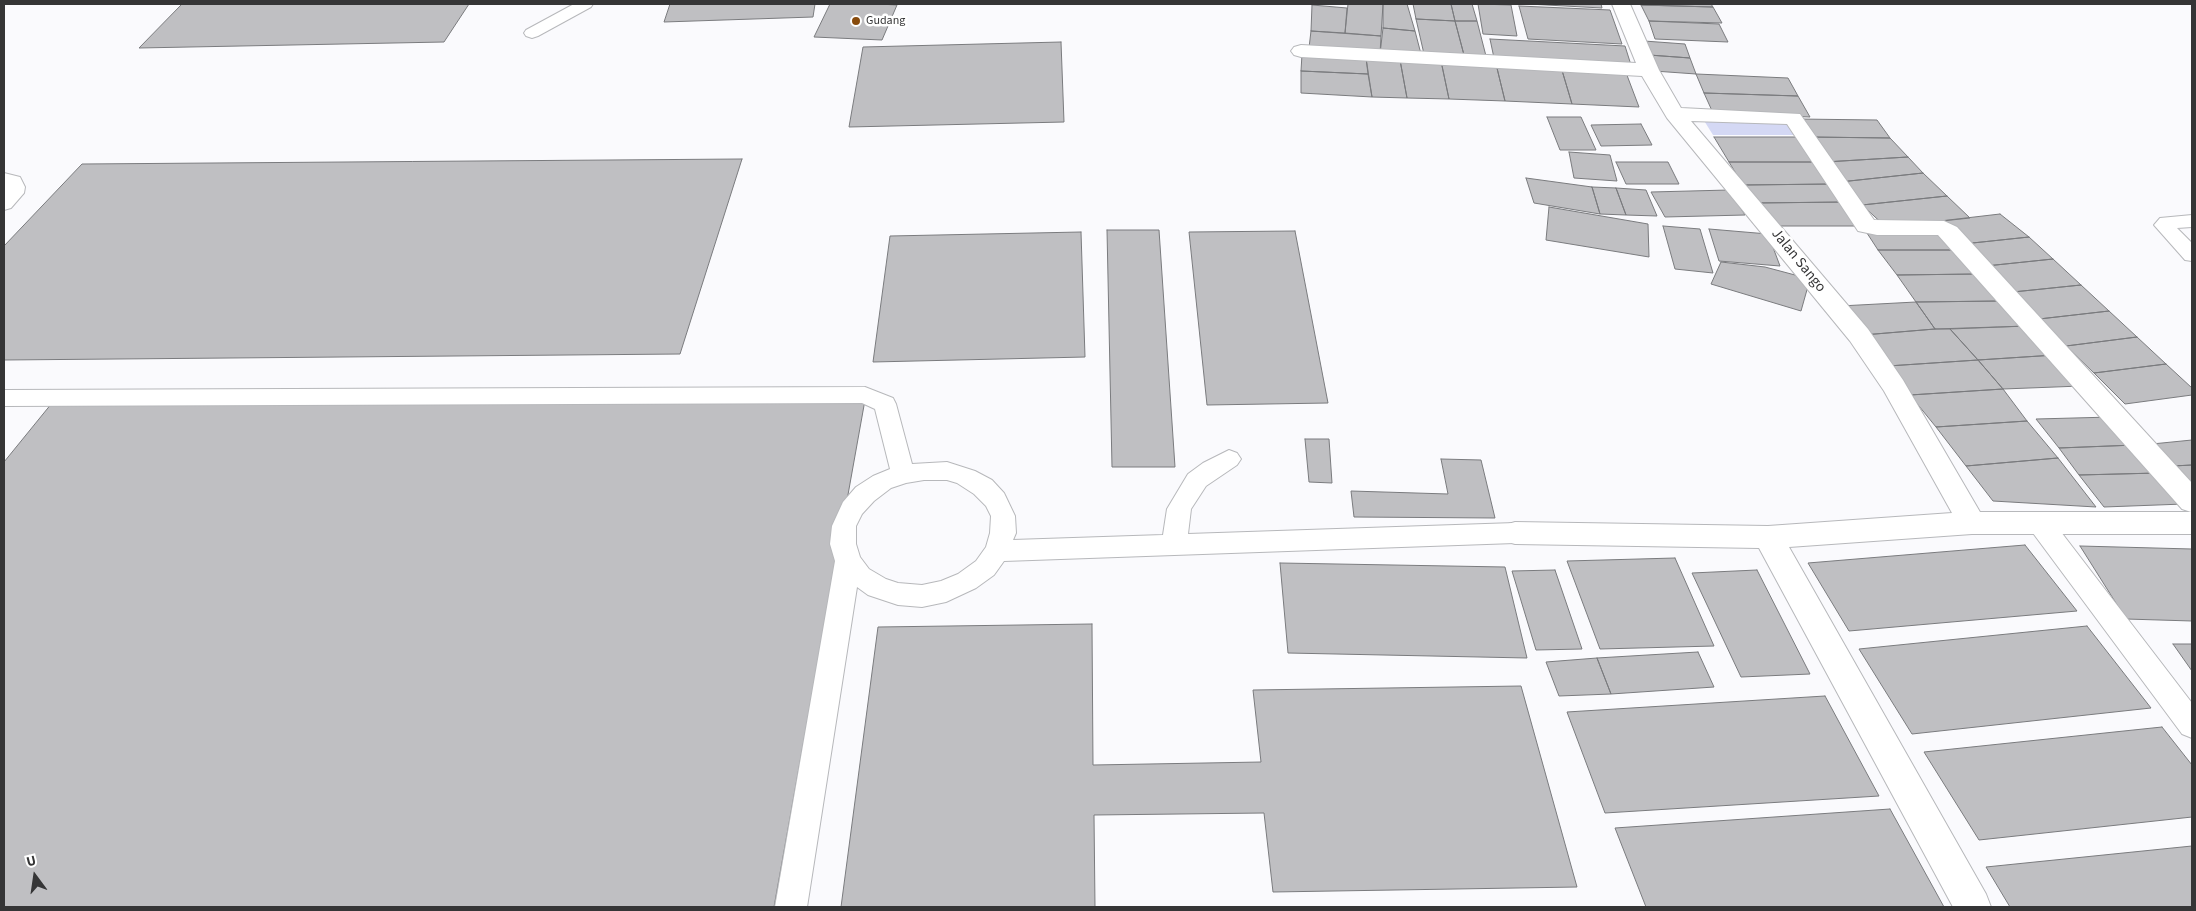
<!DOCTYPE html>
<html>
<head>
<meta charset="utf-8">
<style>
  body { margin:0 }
  #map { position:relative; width:2196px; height:911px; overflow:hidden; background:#fafafd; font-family:"Source Sans 3",sans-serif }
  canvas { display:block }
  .frame { position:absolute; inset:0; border:5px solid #353536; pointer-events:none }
  .north { position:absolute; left:10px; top:851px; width:50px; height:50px; -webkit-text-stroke:4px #fff; paint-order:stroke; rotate:346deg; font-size:14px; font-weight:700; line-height:20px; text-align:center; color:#353536 }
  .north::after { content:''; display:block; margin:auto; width:18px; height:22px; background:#353536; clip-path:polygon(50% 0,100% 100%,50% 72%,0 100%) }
</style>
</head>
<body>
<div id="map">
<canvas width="2196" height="911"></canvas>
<div class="frame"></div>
<div class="north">U</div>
</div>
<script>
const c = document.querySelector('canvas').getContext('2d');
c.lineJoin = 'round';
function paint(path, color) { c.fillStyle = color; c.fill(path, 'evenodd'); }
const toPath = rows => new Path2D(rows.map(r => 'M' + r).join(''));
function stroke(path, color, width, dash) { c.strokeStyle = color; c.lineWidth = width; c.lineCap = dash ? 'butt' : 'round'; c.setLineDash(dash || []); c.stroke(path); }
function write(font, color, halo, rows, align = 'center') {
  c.font = font + ' "Source Sans 3",sans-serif'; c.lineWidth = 5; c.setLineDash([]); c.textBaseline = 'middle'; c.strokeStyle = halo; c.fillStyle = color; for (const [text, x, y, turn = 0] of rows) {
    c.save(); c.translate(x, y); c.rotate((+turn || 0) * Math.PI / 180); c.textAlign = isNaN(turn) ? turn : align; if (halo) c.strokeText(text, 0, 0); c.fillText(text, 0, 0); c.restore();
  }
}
paint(toPath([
  [1703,119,1788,119,1798,135,1713,135]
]), '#d4d8f4');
const building = toPath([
  [182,4,469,4,444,42,139,48,182,4],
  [670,4,815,4,813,17,664,22,670,4],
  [830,4,879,4,897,5,882,40,814,37,830,4],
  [1348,4,1383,4,1381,36,1345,33,1348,4],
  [1383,4,1407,4,1415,31,1383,28,1383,4],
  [1413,4,1451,4,1455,21,1416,19,1413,4],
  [1451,4,1472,4,1477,21,1455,21,1451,4],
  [1478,4,1511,5,1517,36,1483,34,1478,4],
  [1528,4,1601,4,1602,8,1528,4],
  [1641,4,1711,4,1713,7,1641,5,1641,4],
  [1312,5,1347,8,1345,33,1311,31,1312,5],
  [1641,5,1713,7,1722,23,1649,21,1641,5],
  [1519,6,1610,10,1622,44,1528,39,1519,6],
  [1416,19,1455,21,1464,55,1424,54,1416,19],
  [1455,21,1477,21,1486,56,1464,55,1455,21],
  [1649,21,1719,24,1728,42,1655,39,1649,21],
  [1383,28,1415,31,1421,54,1380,54,1383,28],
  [1311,31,1381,36,1380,54,1309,48,1311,31],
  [1490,39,1625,46,1631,65,1494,58,1490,39],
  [1644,41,1685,44,1690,58,1649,55,1644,41],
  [1061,42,1064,122,849,127,863,47,1061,42],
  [1302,54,1366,58,1368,74,1301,71,1302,54],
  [1649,55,1690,58,1696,74,1654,71,1649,55],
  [1366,58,1400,60,1407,98,1372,97,1366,58],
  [1400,60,1441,61,1449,99,1407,98,1400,60],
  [1441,61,1496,64,1505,101,1449,99,1441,61],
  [1496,64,1561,67,1572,104,1505,101,1496,64],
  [1561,67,1625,70,1639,107,1572,104,1561,67],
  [1301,71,1368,74,1372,97,1301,93,1301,71],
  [1696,74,1788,78,1798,96,1704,93,1696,74],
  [1704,93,1798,96,1810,117,1713,113,1704,93],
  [1547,117,1581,117,1596,150,1560,150,1547,117],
  [1797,119,1877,120,1890,138,1809,137,1797,119],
  [1641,124,1652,145,1601,146,1591,125,1641,124],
  [1714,137,1800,137,1818,162,1729,162,1714,137],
  [1809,137,1890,138,1908,157,1825,162,1809,137],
  [1569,152,1610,155,1617,181,1574,178,1569,152],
  [1908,157,1923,173,1840,182,1825,162,1908,157],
  [742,159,680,354,4,360,4,246,82,164,742,159],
  [1616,162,1668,162,1679,184,1626,184,1616,162],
  [1729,162,1818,162,1833,184,1743,185,1729,162],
  [1923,173,1947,196,1862,205,1840,182,1923,173],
  [1526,178,1592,187,1600,214,1534,203,1526,178],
  [1833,184,1846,202,1754,203,1743,185,1833,184],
  [1592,187,1616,188,1626,215,1600,214,1592,187],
  [1616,188,1646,190,1657,216,1626,215,1616,188],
  [1729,190,1745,215,1665,217,1651,192,1729,190],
  [1947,196,1970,218,1886,227,1862,205,1947,196],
  [1846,202,1862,226,1773,226,1754,203,1846,202],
  [1549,207,1648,224,1649,257,1546,240,1549,207],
  [2000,214,2029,237,1963,244,1940,221,2000,214],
  [1663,226,1700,229,1713,273,1675,269,1663,226],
  [1709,229,1768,234,1780,266,1719,261,1709,229],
  [1107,230,1159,230,1175,467,1112,467,1107,230],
  [1865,230,1943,231,1958,250,1878,250,1865,230],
  [1295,231,1328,403,1207,405,1189,232,1295,231],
  [1081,232,1085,357,873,362,890,236,1081,232],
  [2029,237,2053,259,1986,266,1963,244,2029,237],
  [1878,250,1958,250,1977,274,1897,275,1878,250],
  [2053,259,2081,285,2013,292,1986,266,2053,259],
  [1721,262,1765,267,1810,279,1801,311,1711,284,1721,262],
  [1977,274,2001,301,1916,302,1897,275,1977,274],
  [2081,285,2109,311,2039,319,2013,292,2081,285],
  [2001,301,2027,326,1935,329,1916,302,2001,301],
  [1916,302,1935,329,1863,335,1840,306,1916,302],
  [2109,311,2137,337,2066,346,2039,319,2109,311],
  [2027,326,2055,355,1978,360,1950,329,2027,326],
  [1935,329,1950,329,1978,360,1888,366,1863,335,1935,329],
  [2137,337,2166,364,2094,373,2066,346,2137,337],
  [2055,355,2081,386,2003,389,1978,360,2055,355],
  [1978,360,2003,389,1910,395,1888,366,1978,360],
  [2166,364,2192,388,2192,395,2125,404,2094,373,2166,364],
  [2003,389,2027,421,1936,427,1910,395,2003,389],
  [865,400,774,907,4,907,4,462,52,403,865,400],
  [2112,417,2135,445,2059,448,2036,419,2112,417],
  [2027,421,2058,458,1966,466,1936,427,2027,421],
  [1305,439,1329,439,1332,483,1309,482,1305,439],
  [2192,440,2192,465,2173,466,2152,444,2192,440],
  [2135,445,2158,473,2079,475,2059,448,2135,445],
  [2058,458,2096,507,1993,501,1966,466,2058,458],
  [1441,459,1481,460,1495,518,1354,517,1351,491,1448,494,1441,459],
  [2192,465,2192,487,2173,466,2192,465],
  [2158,473,2184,504,2104,507,2079,475,2158,473],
  [2025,545,2077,611,1849,631,1808,563,2025,545],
  [2080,546,2192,549,2192,621,2126,619,2080,546],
  [1675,558,1714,646,1600,649,1567,561,1675,558],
  [1280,563,1505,567,1527,658,1288,653,1280,563],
  [1555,570,1582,649,1536,650,1512,571,1555,570],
  [1757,570,1810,674,1741,677,1692,573,1757,570],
  [1092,624,1093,765,1261,762,1253,690,1521,686,1577,887,1273,892,1264,813,1094,815,1095,907,841,907,878,627,1092,624],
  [2087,626,2151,708,1912,734,1859,649,2087,626],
  [2173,644,2192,644,2192,671,2173,644],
  [1698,652,1714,687,1611,694,1597,658,1698,652],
  [1597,658,1611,694,1559,696,1546,662,1597,658],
  [1825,696,1879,796,1605,813,1567,712,1825,696],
  [2162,727,2192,765,2192,817,1979,840,1924,752,2162,727],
  [1890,809,1944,907,1646,907,1615,828,1890,809],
  [2192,846,2192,907,2010,907,1986,867,2192,846]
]);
paint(building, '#bfbfc2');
stroke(building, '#7a7b7e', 1);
const lane = toPath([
  [574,4,593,4,591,7,538,36,532,38,526,36,524,33,526,30,574,4],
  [4,173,20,177,25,187,24,193,11,208,4,210,4,173],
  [2192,215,2192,227,2177,228,2192,243,2192,261,2185,260,2154,225,2160,218,2192,215],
  [865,387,893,398,896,404,912,464,947,462,975,471,992,480,1004,493,1015,516,1016,533,1013,540,1163,535,1167,509,1188,474,1203,463,1229,450,1237,453,1241,459,1237,465,1206,486,1191,509,1188,534,1515,523,1524,526,1528,533,1524,540,1515,543,1004,561,994,575,976,588,946,602,922,607,898,605,868,595,857,587,807,907,775,907,835,561,830,544,832,526,843,502,856,487,873,476,890,469,875,409,862,403,4,406,4,390,865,387],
  [924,480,947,480,957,483,974,494,986,506,991,516,990,533,986,547,976,561,958,574,941,581,922,585,898,583,886,579,869,569,860,557,856,544,856,526,862,514,874,501,891,488,906,483,924,480],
  [2039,512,2048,515,2192,703,2192,738,2182,734,2030,529,2027,522,2030,515,2039,512]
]);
const street = toPath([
  [1612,4,1630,4,1659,70,1681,108,1800,114,1874,220,1944,221,1957,227,2192,483,2192,534,1972,534,1789,547,1986,894,1991,907,1953,907,1759,548,1515,544,1505,541,1500,533,1505,525,1515,522,1768,526,1952,513,1884,391,1850,341,1667,118,1642,76,1301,57,1294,55,1291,51,1294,47,1301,45,1636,63,1612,4],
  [1691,121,1787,124,1858,231,1877,235,1938,235,2182,509,2191,512,1980,512,1903,380,1868,329,1691,121]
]);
stroke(lane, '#b7b8bb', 2);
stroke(street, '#b7b8bb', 2);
paint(lane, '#fff');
paint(street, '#fff');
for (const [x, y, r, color] of [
  [856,21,5,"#884b0c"]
]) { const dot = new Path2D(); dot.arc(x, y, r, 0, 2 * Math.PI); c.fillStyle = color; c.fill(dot); stroke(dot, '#fff', 2); }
write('12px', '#353536', '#fff', [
  ["Gudang",866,21]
], 'left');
write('15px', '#353536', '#fff', [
  ["Jalan Sango",1798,261,51]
]);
</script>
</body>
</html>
